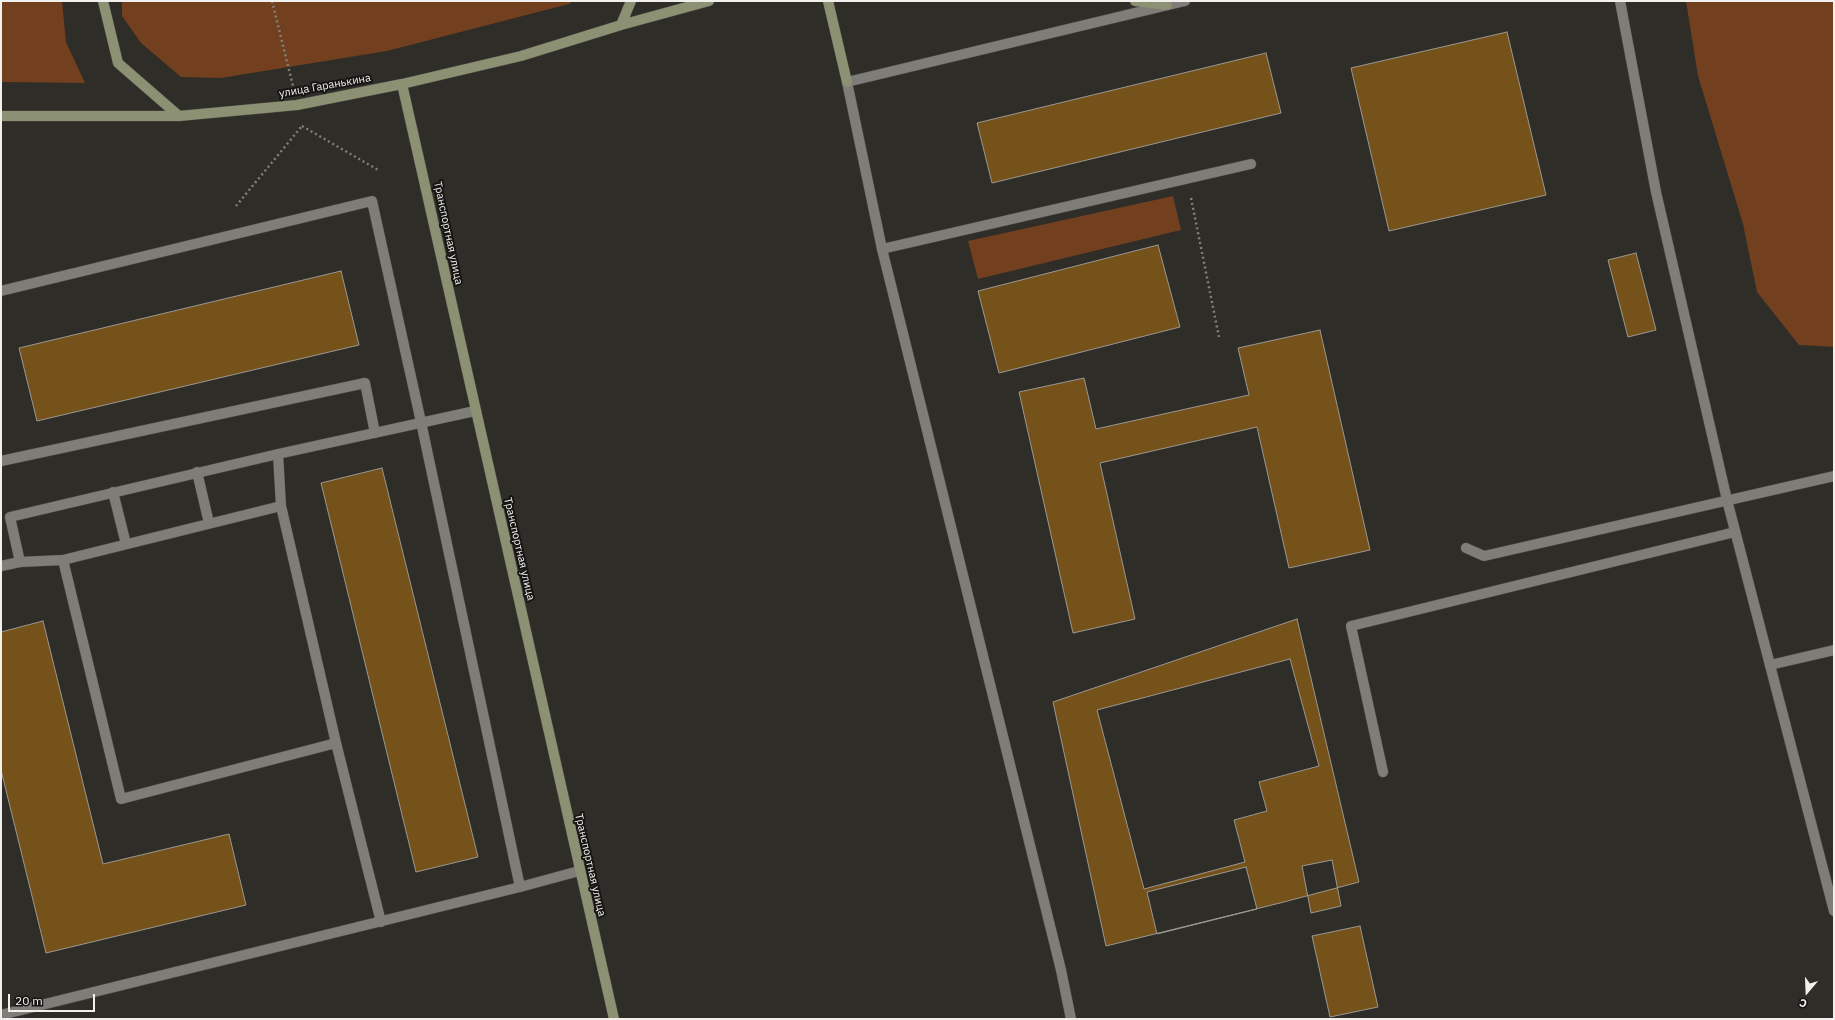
<!DOCTYPE html>
<html>
<head>
<meta charset="utf-8">
<style>
  body { margin:0 }
  #map { position:relative; width:1835px; height:1020px; overflow:hidden; background:#2e2d28; font-family:"IBM Plex Sans",sans-serif }
  canvas { display:block }
  .frame { position:absolute; inset:0; border:2px solid #f1f0ed; pointer-events:none }
  .north { position:absolute; left:1787px; top:972px; width:40px; height:40px; -webkit-text-stroke:3px #161513; paint-order:stroke; rotate:199deg; font-size:11px; font-weight:700; line-height:16px; text-align:center; color:#f1f0ed }
  .north::after { content:''; display:block; margin:auto; width:14px; height:18px; background:#f1f0ed; clip-path:polygon(50% 0,100% 100%,50% 72%,0 100%) }
  .scale { position:absolute; left:8px; top:994px; width:87px; height:18px; box-sizing:border-box; border:2px solid #f1f0ed; border-top:0; padding-left:5px; font-size:12px; line-height:14px; white-space:nowrap; color:#f1f0ed; -webkit-text-stroke:3px #161513; paint-order:stroke }
</style>
</head>
<body>
<div id="map">
<canvas width="1835" height="1020"></canvas>
<div class="frame"></div>
<div class="north">С</div>
<div class="scale">20 m</div>
</div>
<script>
const c = document.querySelector('canvas').getContext('2d');
c.lineJoin = 'round';
function paint(path, color) { c.fillStyle = color; c.fill(path, 'evenodd'); }
const toPath = rows => new Path2D(rows.map(r => 'M' + r).join(''));
function stroke(path, color, width, dash) { c.strokeStyle = color; c.lineWidth = width; c.lineCap = dash ? 'butt' : 'round'; c.setLineDash(dash || []); c.stroke(path); }
function write(font, color, halo, rows, align = 'center') {
  c.font = font + ' "IBM Plex Sans",sans-serif'; c.lineWidth = 4; c.setLineDash([]); c.textBaseline = 'middle'; c.strokeStyle = halo; c.fillStyle = color; for (const [text, x, y, turn = 0] of rows) {
    c.save(); c.translate(x, y); c.rotate((+turn || 0) * Math.PI / 180); c.textAlign = isNaN(turn) ? turn : align; if (halo) c.strokeText(text, 0, 0); c.fillText(text, 0, 0); c.restore();
  }
}
paint(toPath([
  [1,1,62,1,66,42,85,83,1,82],
  [122,1,573,1,569,4,387,51,221,78,181,77,141,43,122,16],
  [1686,1,1834,1,1834,347,1799,345,1757,292,1743,224,1698,76],
  [1173,196,1181,230,978,279,968,241]
]), '#723f1f');
const building = toPath([
  [1507,32,1546,195,1389,231,1351,68,1507,32],
  [1266,53,1281,113,992,183,977,123,1266,53],
  [1158,245,1180,327,999,373,978,291,1158,245],
  [1636,253,1656,330,1628,337,1608,260,1636,253],
  [341,271,359,345,37,421,19,348,341,271],
  [1320,330,1370,550,1289,568,1257,427,1100,463,1135,619,1073,633,1019,392,1084,378,1096,429,1249,395,1238,348,1320,330],
  [382,468,478,857,416,872,321,483,382,468],
  [1297,619,1359,882,1280,903,1106,946,1053,702,1297,619],
  [43,621,103,864,229,834,246,905,46,953,1,770,1,632,43,621],
  [1290,659,1319,766,1259,782,1267,811,1234,820,1245,862,1144,889,1097,710,1290,659],
  [1332,860,1341,906,1311,913,1302,866,1332,860],
  [1246,867,1257,909,1157,934,1147,892,1246,867],
  [1360,926,1378,1007,1330,1017,1312,936,1360,926]
]);
paint(building, '#76521b');
stroke(building, '#9b9792', 1);
const lane = toPath([
  [882,249,1251,164],
  [1,291,372,201,421,422,520,887],
  [278,454,281,506],
  [1,461,365,383,375,433],
  [197,472,209,523],
  [113,492,126,544],
  [1466,548,1484,556,1834,476],
  [63,560,121,799,336,743],
  [20,562,10,517,278,454,475,411],
  [1,566,20,562,63,560,281,506,336,743,381,922],
  [1770,665,1834,650],
  [1383,772,1351,626,1735,532],
  [1,1015,520,887,579,871]
]);
const street = toPath([
  [1620,1,1656,192,1727,500,1834,911],
  [1071,1019,1061,970,882,249,847,82,1185,1]
]);
const secondary = toPath([
  [103,1,118,63,179,116],
  [828,1,847,82],
  [1135,1,1167,5],
  [621,25,631,1],
  [402,84,614,1019],
  [1,116,179,116,297,105,402,84,521,56,621,25,709,1]
]);
stroke(lane, '#4b4a46', 11);
stroke(street, '#4b4a46', 11);
stroke(secondary, '#4b4a46', 11);
stroke(toPath([
  [272,1,293,86],
  [302,126,380,171],
  [1191,198,1219,337],
  [236,206,302,126]
]), '#81807c', 2.5, [2, 3]);
stroke(lane, '#7f7d77', 10);
stroke(street, '#7f7d77', 10);
stroke(secondary, '#8c9173', 10);
write('11px', '#f1f0ed', '#161513', [
  ["улица Гаранькина",325,86,-10],
  ["Транспортная улица",448,233,78],
  ["Транспортная улица",519,549,77],
  ["Транспортная улица",590,865,77]
]);
</script>
</body>
</html>
